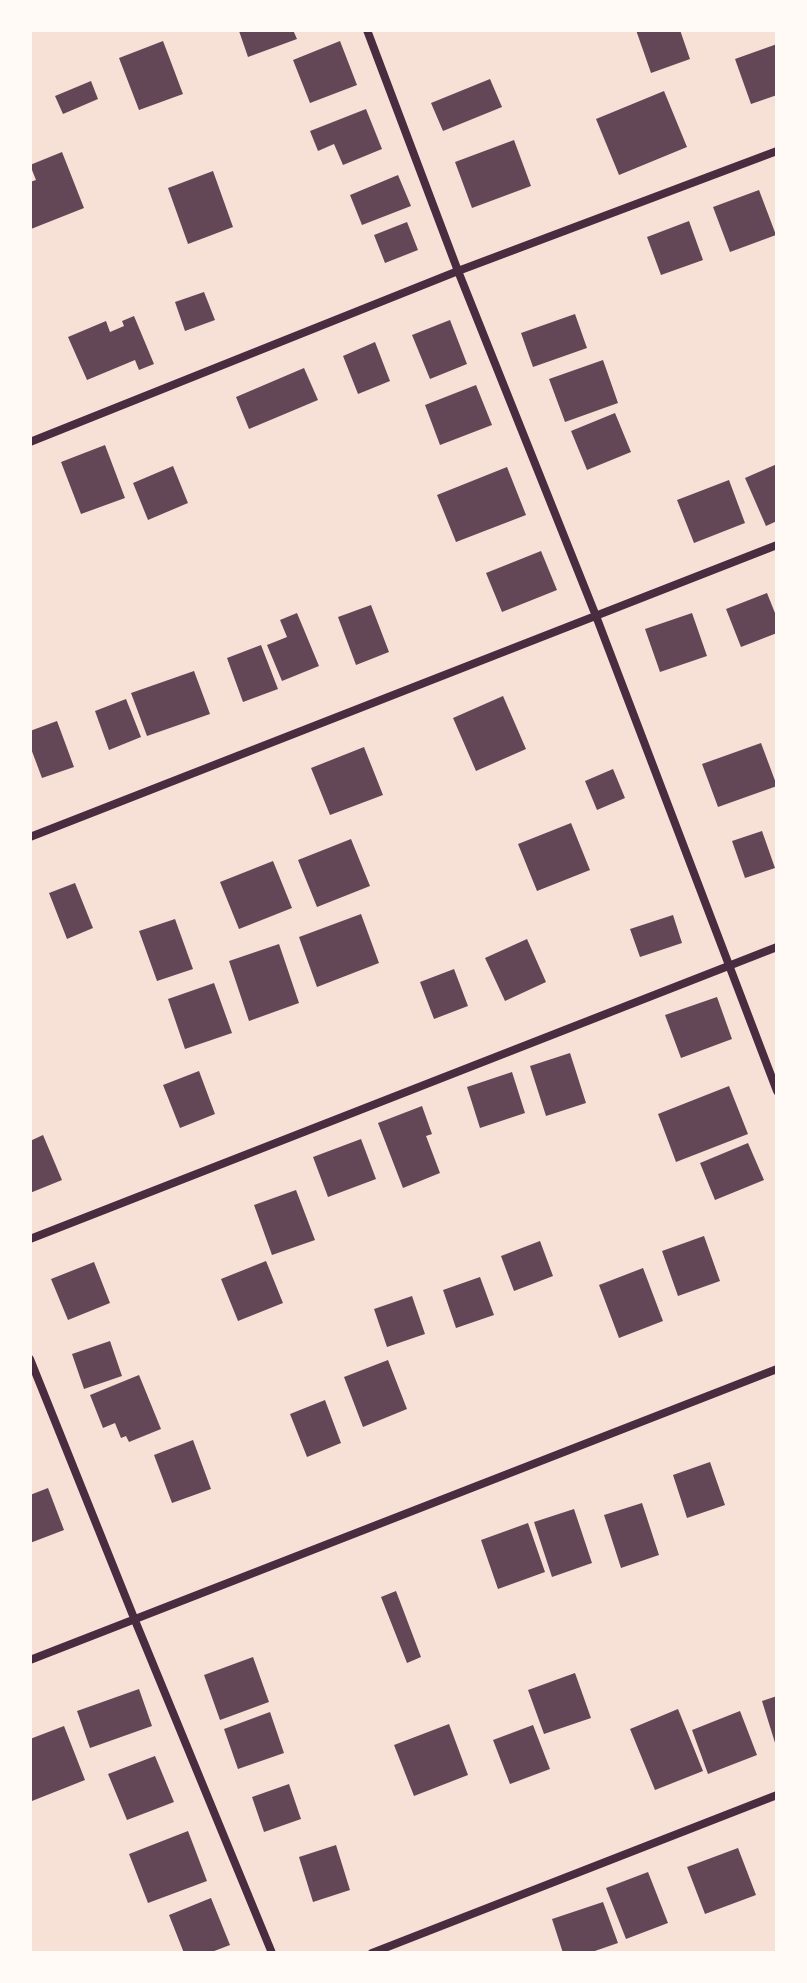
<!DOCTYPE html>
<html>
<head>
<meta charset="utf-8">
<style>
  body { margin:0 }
  #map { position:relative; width:807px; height:1983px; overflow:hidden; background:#f7e1d7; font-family:"PT Sans Narrow",sans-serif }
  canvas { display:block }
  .frame { position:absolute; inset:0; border:32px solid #fffaf5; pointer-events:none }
</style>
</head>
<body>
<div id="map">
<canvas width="807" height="1983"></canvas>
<div class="frame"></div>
</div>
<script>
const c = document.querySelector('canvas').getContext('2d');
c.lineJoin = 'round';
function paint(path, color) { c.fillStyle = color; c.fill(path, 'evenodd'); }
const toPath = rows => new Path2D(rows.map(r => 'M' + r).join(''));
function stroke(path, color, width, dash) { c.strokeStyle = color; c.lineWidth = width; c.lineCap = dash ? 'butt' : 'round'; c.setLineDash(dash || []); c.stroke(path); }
paint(toPath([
  [242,30,293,30,297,39,248,57,239,31],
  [636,30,680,30,690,59,651,73],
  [163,41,183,94,139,110,119,58],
  [340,41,357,85,310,103,293,60],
  [777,44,777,95,751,104,735,59],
  [490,79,502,107,443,131,431,103],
  [91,81,98,99,63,114,55,96],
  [664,91,687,147,619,175,596,119],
  [366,109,382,149,343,165,334,144,318,151,310,131],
  [514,140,531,186,472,208,455,162],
  [62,152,84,208,31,229,30,182,36,180,30,165],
  [213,171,233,227,188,244,168,188],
  [398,175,411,206,362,225,350,195],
  [759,190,776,235,730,252,713,207],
  [689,221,703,260,661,275,647,237],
  [407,222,418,250,385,263,374,235],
  [204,292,215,320,185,331,175,302],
  [575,314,587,348,533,367,521,333],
  [134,316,154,364,139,370,135,360,87,380,68,337,106,321,110,332,124,326,122,321],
  [450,320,467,364,430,379,412,335],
  [375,342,390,381,358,394,343,356],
  [603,360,618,403,565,422,549,379],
  [304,368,318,400,249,429,236,397],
  [476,385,492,425,440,445,425,405],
  [615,413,631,452,587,470,571,431],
  [105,445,125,498,81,514,61,462],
  [777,464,777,521,766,526,745,478],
  [173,466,188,503,148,520,133,483],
  [507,467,526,515,456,542,437,495],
  [729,480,745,523,694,543,677,500],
  [541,551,557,590,502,612,486,573],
  [767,593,777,618,777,633,741,647,726,609],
  [371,605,389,652,356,665,338,617],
  [297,613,319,666,282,681,267,645,287,637,280,620],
  [692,613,707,656,660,672,645,629],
  [261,645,278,689,243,702,227,658],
  [194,671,210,714,147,736,131,693],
  [503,696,526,749,476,771,453,718],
  [126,699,141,737,109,750,95,711],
  [57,721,74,767,42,778,30,746,30,731],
  [761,743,777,786,718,807,702,764],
  [364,747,383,795,330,815,311,768],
  [613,769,625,798,597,810,585,781],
  [571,823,590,870,537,891,518,844],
  [762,831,775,868,745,878,732,841],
  [351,839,370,886,317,907,298,860],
  [273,861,292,908,239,929,220,882],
  [75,883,93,928,67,939,49,893],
  [361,914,379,963,317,987,299,937],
  [673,915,682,943,640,957,630,929],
  [175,919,193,969,157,981,139,931],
  [527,939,546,982,505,1001,485,958],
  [279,944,299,1003,249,1021,229,961],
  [454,969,468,1006,434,1019,420,982],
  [214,983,232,1033,185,1049,168,999],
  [717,997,732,1039,681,1058,665,1015],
  [570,1053,586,1103,546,1116,530,1066],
  [199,1071,215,1114,180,1128,163,1085],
  [512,1072,525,1113,480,1128,467,1087],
  [729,1086,748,1134,676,1162,658,1114],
  [422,1106,432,1134,426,1136,440,1173,403,1188,378,1123],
  [43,1135,62,1180,30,1193,30,1141],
  [361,1139,376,1179,328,1197,313,1157],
  [748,1143,764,1180,715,1200,700,1163],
  [296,1190,315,1240,272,1255,254,1205],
  [704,1236,720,1281,678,1296,662,1251],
  [540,1241,553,1276,514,1291,501,1256],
  [266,1261,283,1303,238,1321,221,1279],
  [94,1262,110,1303,68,1320,51,1279],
  [643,1268,663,1321,619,1338,599,1285],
  [480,1277,494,1315,456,1328,443,1290],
  [412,1296,425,1334,387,1347,374,1309],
  [110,1341,122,1376,84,1389,72,1354],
  [388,1360,407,1409,363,1427,344,1377],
  [139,1375,161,1429,129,1442,126,1436,121,1438,115,1423,103,1428,90,1395],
  [325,1400,341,1443,307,1457,290,1414],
  [193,1440,211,1489,172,1503,154,1455],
  [710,1462,725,1505,687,1518,673,1475],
  [48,1488,64,1530,30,1543,30,1495],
  [642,1503,659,1555,621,1568,604,1515],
  [574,1509,592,1563,552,1577,534,1522],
  [528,1523,545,1572,498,1589,481,1540],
  [396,1591,421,1657,407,1663,381,1597],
  [253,1657,269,1702,220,1720,204,1675],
  [575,1673,591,1718,544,1734,528,1690],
  [139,1689,152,1726,90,1748,77,1711],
  [777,1696,777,1746,776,1746,762,1701],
  [678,1709,703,1771,655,1790,630,1729],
  [740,1711,757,1755,708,1774,692,1730],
  [270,1712,284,1753,238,1769,224,1729],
  [449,1724,468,1775,414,1796,394,1745],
  [533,1725,550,1769,510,1784,493,1740],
  [64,1726,85,1780,32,1801,30,1796,30,1739],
  [155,1756,174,1802,127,1820,108,1774],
  [289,1784,301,1819,264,1832,252,1797],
  [188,1831,207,1881,148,1903,129,1854],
  [336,1845,350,1890,313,1902,299,1857],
  [738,1848,756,1895,705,1914,687,1867],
  [648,1872,668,1923,626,1939,606,1888],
  [211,1898,230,1945,209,1953,184,1953,169,1915],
  [603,1902,618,1943,589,1953,563,1953,552,1919]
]), '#644757');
stroke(toPath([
  [367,30,458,271,596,616,777,1091],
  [30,442,458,271,777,151],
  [30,837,777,545],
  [30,1239,777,947],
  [30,1359,134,1618,272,1953],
  [30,1660,777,1369],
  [372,1953,777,1795]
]), '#4a2c40', 8);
</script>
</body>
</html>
